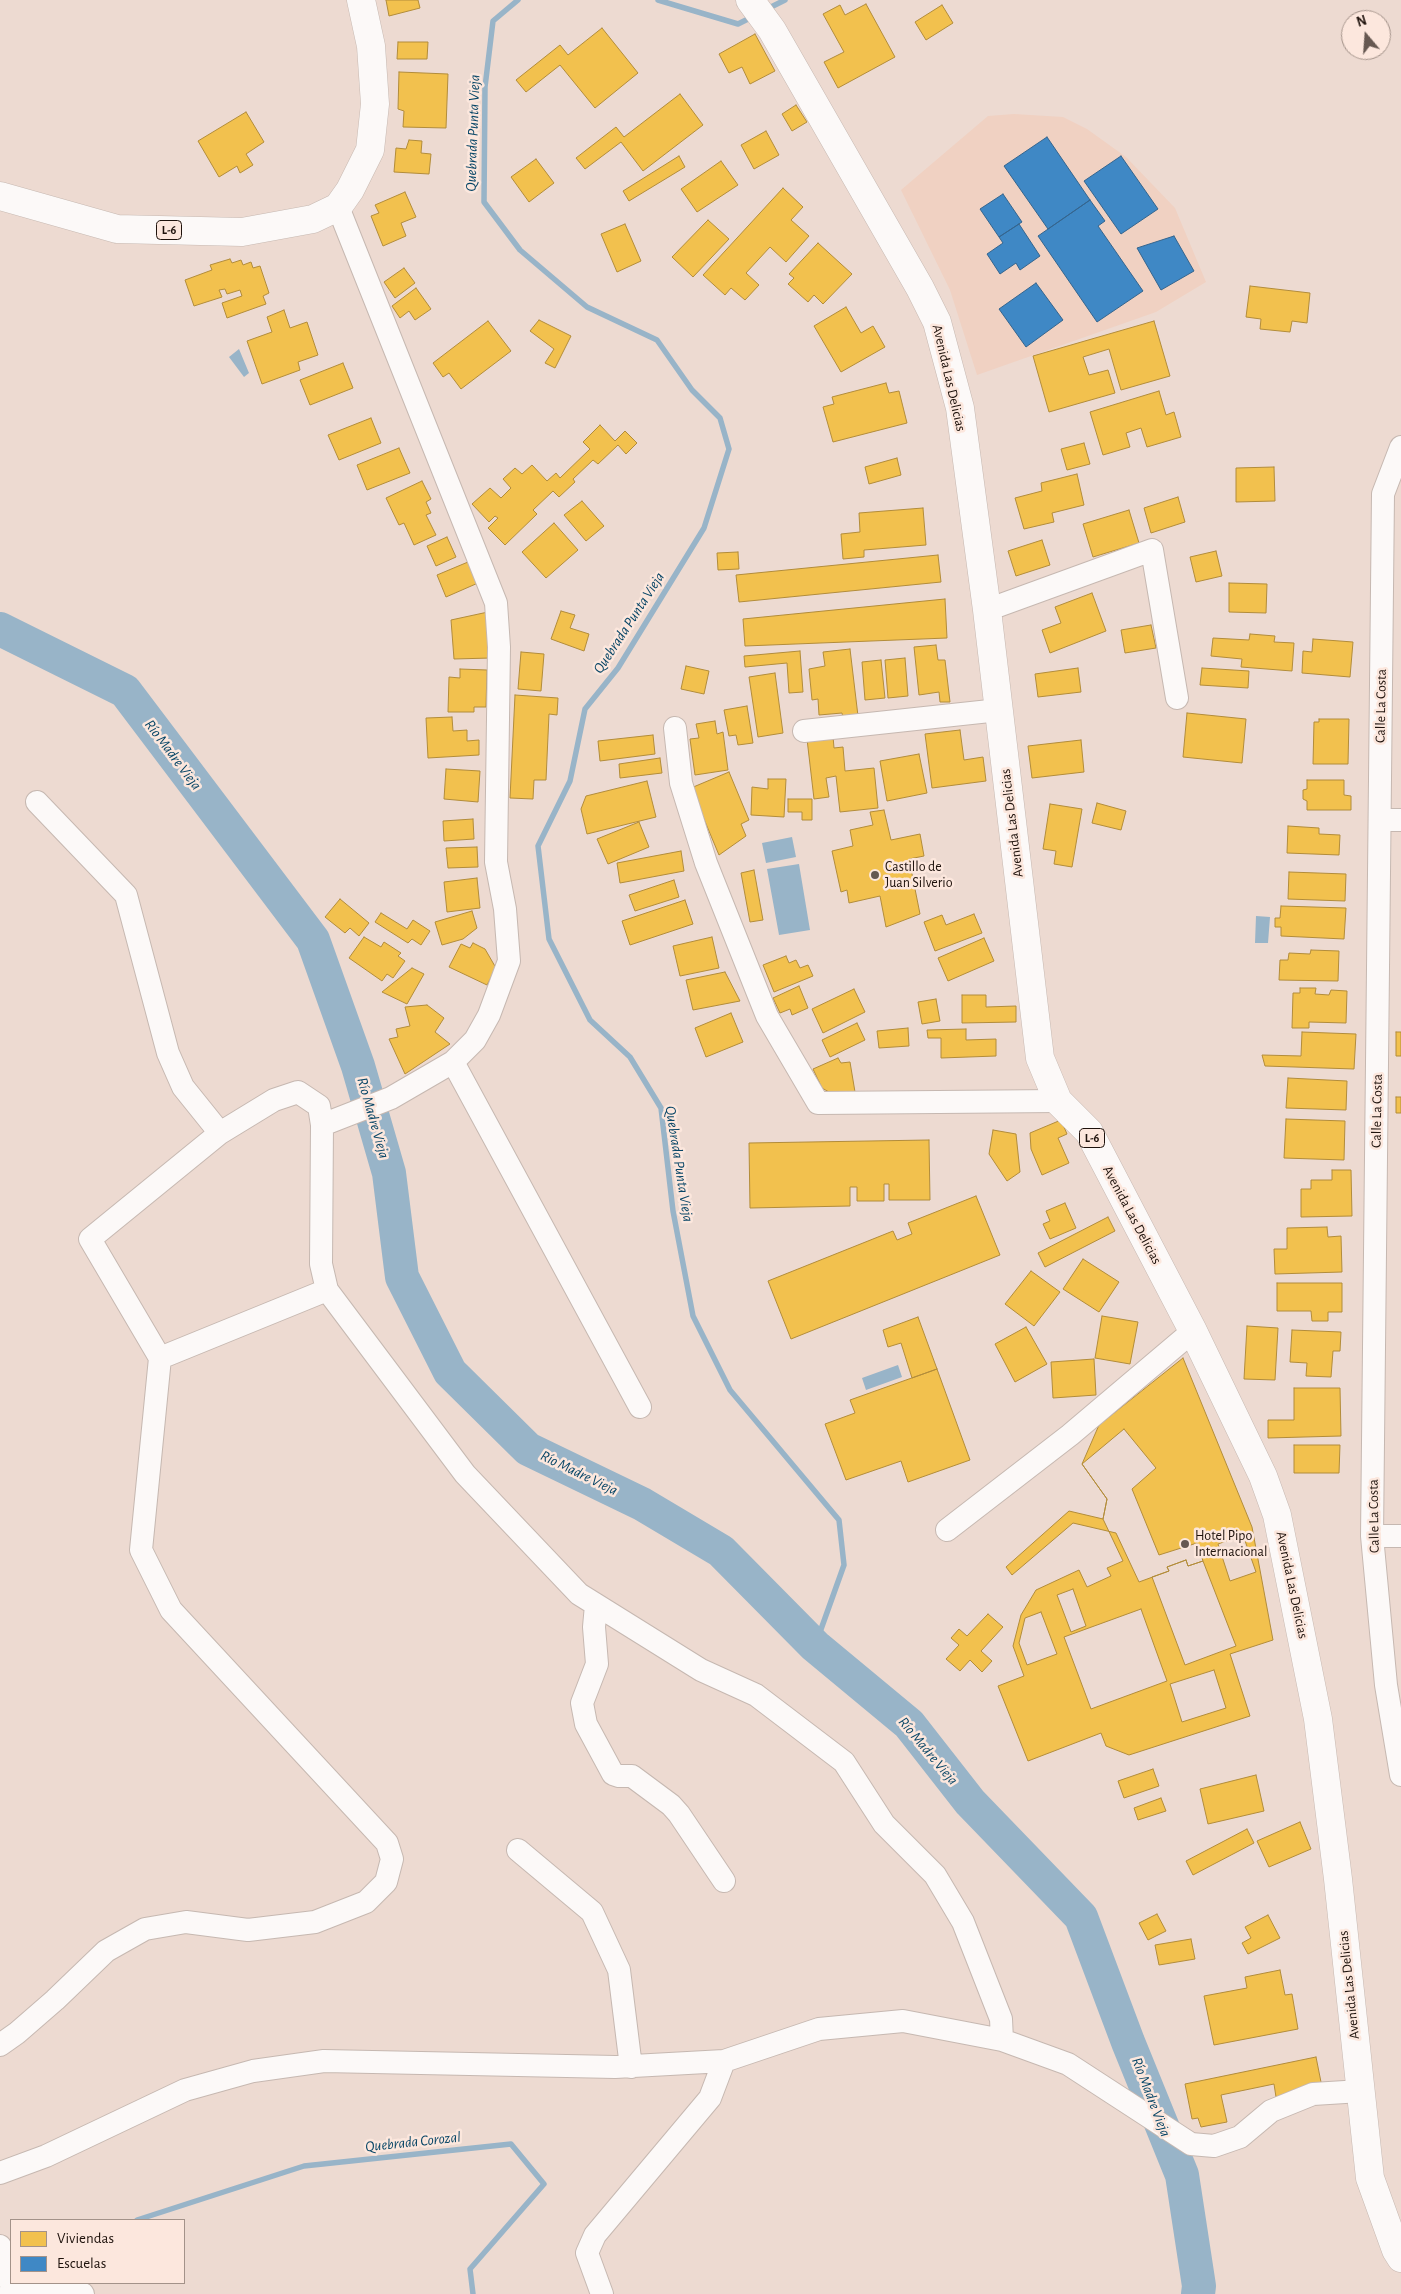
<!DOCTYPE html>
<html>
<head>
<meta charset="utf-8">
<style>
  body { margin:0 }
  #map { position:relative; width:1401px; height:2294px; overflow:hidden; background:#eddad1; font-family:"Alegreya Sans",sans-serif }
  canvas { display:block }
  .legend { position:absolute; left:10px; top:2219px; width:175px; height:65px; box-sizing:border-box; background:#fce7dd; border:1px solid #a39289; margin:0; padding:6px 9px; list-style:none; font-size:15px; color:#1e120c }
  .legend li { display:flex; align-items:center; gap:10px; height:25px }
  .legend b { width:25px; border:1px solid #a39289 }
  .north { position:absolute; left:1341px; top:10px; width:50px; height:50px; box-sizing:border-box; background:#fce7dd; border:1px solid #a39289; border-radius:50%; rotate:342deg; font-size:14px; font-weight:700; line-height:20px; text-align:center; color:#1e120c }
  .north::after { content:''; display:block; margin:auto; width:18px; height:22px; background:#665851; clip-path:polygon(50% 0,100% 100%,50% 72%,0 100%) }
</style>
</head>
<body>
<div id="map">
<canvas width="1401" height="2294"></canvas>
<ul class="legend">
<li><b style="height:14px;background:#f2c14e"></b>Viviendas</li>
<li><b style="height:14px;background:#3f88c5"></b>Escuelas</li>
</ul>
<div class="north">N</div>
</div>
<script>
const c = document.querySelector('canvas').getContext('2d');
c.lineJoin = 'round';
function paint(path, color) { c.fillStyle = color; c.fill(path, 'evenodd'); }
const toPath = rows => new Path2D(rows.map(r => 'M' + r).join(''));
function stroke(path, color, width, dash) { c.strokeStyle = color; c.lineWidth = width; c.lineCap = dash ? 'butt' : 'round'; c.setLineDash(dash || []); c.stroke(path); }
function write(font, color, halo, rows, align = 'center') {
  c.font = font + ' "Alegreya Sans",sans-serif'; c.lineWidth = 5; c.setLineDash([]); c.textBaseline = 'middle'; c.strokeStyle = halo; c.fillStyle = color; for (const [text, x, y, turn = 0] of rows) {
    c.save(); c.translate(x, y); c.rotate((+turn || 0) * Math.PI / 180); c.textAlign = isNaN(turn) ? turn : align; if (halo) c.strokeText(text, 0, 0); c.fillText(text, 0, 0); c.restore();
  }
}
paint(toPath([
  [1014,114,1063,117,1087,129,1126,157,1175,208,1206,282,1156,312,977,375,950,290,901,190,988,116]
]), '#f0d1c2');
paint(toPath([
  [239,349,249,373,244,377,229,357],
  [792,837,796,857,766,863,762,843],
  [799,864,810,930,779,935,767,869],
  [1256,916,1270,917,1268,943,1255,943],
  [898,1365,902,1377,866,1390,862,1378]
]), '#98b4c8');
const homes = toPath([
  [386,0,418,0,420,8,389,16,386,0],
  [866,4,895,57,838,88,824,62,844,52,823,14,840,5,845,15,866,4],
  [942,5,953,23,926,40,915,22,942,5],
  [602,28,638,73,595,108,560,65,526,92,516,80,560,45,568,55,602,28],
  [755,34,775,71,750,84,742,67,729,73,719,54,755,34],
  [398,42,428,42,427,59,397,59,398,42],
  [399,72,448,74,446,128,403,127,404,111,398,109,399,72],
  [680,94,703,125,643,171,621,142,585,169,576,158,616,127,624,137,680,94],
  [796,105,807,122,792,131,782,114,796,105],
  [246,112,264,142,246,154,253,165,240,173,237,166,219,177,198,141,246,112],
  [766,131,779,155,754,169,741,145,766,131],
  [409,140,422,141,421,153,431,154,429,174,394,172,396,148,406,149,409,140],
  [679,156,685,167,629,201,623,191,679,156],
  [536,159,554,183,529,202,511,177,536,159],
  [721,161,738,185,697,212,681,189,721,161],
  [783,188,803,207,791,220,809,236,786,262,770,247,746,273,759,285,745,300,731,288,725,295,703,275,783,188],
  [405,192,416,217,401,223,406,236,383,246,371,216,379,213,375,205,405,192],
  [708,220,729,239,693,277,672,257,708,220],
  [625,224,641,261,617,272,601,234,625,224],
  [818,243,852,274,823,304,814,295,808,302,788,284,794,278,789,274,818,243],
  [230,259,232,263,241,260,243,265,251,262,253,268,260,266,269,293,263,296,266,304,227,318,222,303,242,296,240,290,227,294,225,289,219,290,222,297,194,306,185,280,212,270,210,265,230,259],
  [404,268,415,283,395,298,384,282,404,268],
  [1250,286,1310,293,1307,323,1292,321,1290,332,1260,329,1261,319,1246,317,1250,286],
  [416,288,431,309,415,320,409,311,400,318,392,306,416,288],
  [846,307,861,333,873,326,885,347,841,372,814,326,846,307],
  [284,310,290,328,307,322,318,355,298,362,300,370,262,384,247,341,272,332,267,317,284,310],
  [539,320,571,336,555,368,545,363,554,349,530,331,539,320],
  [488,321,511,351,461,389,449,373,443,377,433,363,488,321],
  [1154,321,1170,376,1121,390,1109,349,1083,357,1089,375,1108,370,1115,393,1049,412,1033,356,1154,321],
  [343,363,353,388,310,405,300,380,343,363],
  [886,383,889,393,899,391,907,423,833,442,823,407,834,404,832,397,886,383],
  [1159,391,1166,415,1174,412,1181,437,1147,447,1141,428,1126,433,1130,447,1103,455,1090,412,1159,391],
  [371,418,381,443,339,460,328,435,371,418],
  [600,425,615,441,625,431,637,443,626,454,618,445,598,464,593,460,573,479,575,482,559,497,553,491,533,510,537,514,505,545,488,528,498,518,495,516,489,522,472,504,490,488,501,498,511,488,503,479,515,468,522,474,532,465,547,481,556,473,560,478,590,449,583,442,600,425],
  [1084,443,1090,464,1067,470,1061,449,1084,443],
  [399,448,410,473,367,490,357,465,399,448],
  [897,458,901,475,869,484,865,467,897,458],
  [1274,467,1275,501,1236,502,1236,468,1274,467],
  [1077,474,1084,505,1052,513,1054,522,1024,529,1015,498,1042,491,1041,483,1077,474],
  [422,481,431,499,426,502,431,513,426,515,436,535,414,545,404,523,399,525,386,498,422,481],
  [1178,497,1185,522,1151,533,1144,508,1178,497],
  [582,501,604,526,586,541,564,515,582,501],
  [923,508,926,545,864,550,864,557,843,559,841,534,860,532,859,513,923,508],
  [1129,510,1139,543,1093,557,1083,524,1129,510],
  [554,523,578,550,546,578,522,552,554,523],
  [447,537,456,557,436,566,427,546,447,537],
  [1042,540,1050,565,1016,576,1008,551,1042,540],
  [1216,551,1222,576,1196,582,1190,557,1216,551],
  [738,552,739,569,718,570,717,553,738,552],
  [938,555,941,582,739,602,736,575,938,555],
  [468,562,478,583,446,597,437,575,468,562],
  [1229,583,1267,584,1266,613,1229,612,1229,583],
  [1092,593,1106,631,1050,653,1042,630,1061,623,1055,607,1092,593],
  [945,599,947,638,745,646,743,619,945,599],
  [561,611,575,615,570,628,589,634,584,651,551,639,561,611],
  [488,612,491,658,454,659,451,620,488,612],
  [1151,625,1156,648,1125,653,1121,630,1151,625],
  [1250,634,1275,636,1274,642,1294,643,1292,671,1241,667,1242,659,1211,656,1213,638,1249,640,1250,634],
  [1313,639,1353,642,1350,677,1302,673,1303,651,1312,652,1313,639],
  [936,645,938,660,945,660,950,702,940,702,939,692,919,695,914,647,936,645],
  [850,649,858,716,843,718,842,713,819,715,818,699,812,700,809,669,825,666,823,652,850,649],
  [800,651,803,692,789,693,787,663,745,667,744,656,800,651],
  [521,652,544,654,541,691,518,689,521,652],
  [905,658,908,696,888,698,885,660,905,658],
  [881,660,885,698,865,700,862,662,881,660],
  [686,666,709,671,704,694,681,689,686,666],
  [1078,668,1081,692,1038,697,1035,674,1078,668],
  [1202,668,1249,671,1248,688,1200,685,1202,668],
  [460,669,487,670,486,707,474,707,474,712,448,712,449,677,460,678,460,669],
  [775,673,783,733,758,737,749,677,775,673],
  [515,695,558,698,557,715,549,714,546,780,534,780,533,799,510,798,515,695],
  [747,706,753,743,738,745,736,735,729,736,724,710,747,706],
  [1187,713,1246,719,1242,763,1183,757,1187,713],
  [452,717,453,731,467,730,467,741,479,740,479,755,428,758,426,718,452,717],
  [1319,719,1349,719,1348,764,1313,764,1314,722,1319,722,1319,719],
  [715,721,717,734,723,732,728,770,695,775,690,739,699,738,696,724,715,721],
  [960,730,964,760,983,757,986,781,932,788,925,734,960,730],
  [653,735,655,754,600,761,598,741,653,735],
  [833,736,834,748,843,747,845,771,874,768,878,808,840,812,836,776,826,778,829,797,814,799,807,739,833,736],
  [1081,740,1084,772,1032,778,1028,746,1081,740],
  [919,754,927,793,887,801,880,761,919,754],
  [660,758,662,773,620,778,619,764,660,758],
  [446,769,480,771,478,802,444,799,446,769],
  [729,772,749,820,741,824,746,836,719,855,691,788,729,772],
  [768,779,786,779,784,817,751,815,752,787,768,789,768,779],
  [1307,780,1344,780,1344,795,1351,796,1351,810,1307,810,1307,801,1303,799,1303,790,1307,789,1307,780],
  [647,781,656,817,587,834,581,809,586,796,647,781],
  [788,799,812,799,812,820,802,820,802,812,788,812,788,799],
  [1097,803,1126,811,1121,830,1092,823,1097,803],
  [1050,804,1082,809,1072,867,1054,864,1056,851,1043,849,1050,804],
  [884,810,891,840,920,834,924,856,909,859,920,914,886,927,880,896,849,903,847,890,841,892,832,851,853,846,850,830,873,825,870,812,884,810],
  [473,819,474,839,444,841,443,821,473,819],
  [639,822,649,847,608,864,597,839,639,822],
  [1288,826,1319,828,1319,834,1340,835,1339,855,1287,853,1288,826],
  [477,847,478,867,448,868,446,848,477,847],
  [681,851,684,871,620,883,617,863,681,851],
  [754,870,763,920,750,922,741,873,754,870],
  [1289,872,1346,874,1345,901,1288,899,1289,872],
  [477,878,480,908,447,912,444,882,477,878],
  [674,880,679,897,635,911,629,895,674,880],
  [340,899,369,923,359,936,350,928,345,933,325,917,340,899],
  [685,900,693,924,630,945,622,921,685,900],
  [1281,906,1346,908,1344,939,1281,936,1281,927,1275,927,1275,918,1280,918,1281,906],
  [472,911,477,928,463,939,442,945,435,922,472,911],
  [381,913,407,929,413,920,430,931,421,945,412,939,408,943,375,922,381,913],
  [974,914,982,933,935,951,924,922,942,915,946,925,974,914],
  [364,937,381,947,384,942,401,953,398,956,405,961,393,978,387,974,382,981,349,958,364,937],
  [712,937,719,968,680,976,673,946,712,937],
  [984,938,994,961,948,981,938,958,984,938],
  [473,943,485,949,496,968,487,985,449,967,461,944,470,948,473,943],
  [1311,950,1339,951,1338,981,1279,980,1280,960,1288,960,1289,953,1310,954,1311,950],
  [786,956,789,963,796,960,800,968,808,965,813,976,774,992,763,965,786,956],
  [412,968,424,974,407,1004,382,992,412,968],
  [725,972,740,1001,693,1010,686,980,725,972],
  [799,986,808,1008,792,1015,790,1009,780,1013,773,998,799,986],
  [1300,988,1316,988,1315,994,1329,995,1331,990,1347,991,1346,1023,1309,1022,1309,1028,1292,1028,1293,993,1300,993,1300,988],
  [854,989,865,1012,823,1033,812,1009,854,989],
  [962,995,986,995,986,1007,1016,1006,1016,1022,962,1023,962,995],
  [936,999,940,1021,922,1024,918,1002,936,999],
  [427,1005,444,1018,435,1032,450,1044,405,1074,389,1039,398,1037,396,1029,410,1026,405,1007,427,1005],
  [731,1013,743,1042,706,1057,695,1028,731,1013],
  [857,1023,865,1040,830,1057,822,1040,857,1023],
  [908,1028,909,1046,879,1048,877,1031,908,1028],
  [966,1029,966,1040,996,1039,996,1056,941,1058,941,1038,928,1038,927,1030,966,1029],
  [1302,1032,1356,1034,1354,1069,1265,1066,1262,1055,1301,1056,1302,1032],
  [1396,1032,1401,1032,1401,1056,1396,1056,1396,1032],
  [838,1058,841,1063,850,1062,855,1092,836,1096,822,1088,813,1069,838,1058],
  [1288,1078,1347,1081,1346,1110,1286,1108,1288,1078],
  [1396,1097,1401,1097,1401,1113,1396,1113,1396,1097],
  [1286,1119,1345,1121,1344,1160,1284,1158,1286,1119],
  [1061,1120,1067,1134,1058,1138,1069,1163,1042,1175,1031,1149,1030,1133,1061,1120],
  [993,1130,1016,1134,1020,1172,1007,1181,989,1154,993,1130],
  [929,1140,930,1200,889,1200,889,1184,884,1184,884,1201,857,1201,857,1187,850,1187,850,1206,750,1208,749,1143,929,1140],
  [1332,1170,1351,1170,1352,1216,1301,1217,1301,1189,1311,1189,1311,1180,1332,1180,1332,1170],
  [976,1196,1000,1255,791,1339,768,1281,893,1231,897,1240,912,1234,908,1223,976,1196],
  [1065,1203,1076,1228,1050,1239,1043,1224,1050,1221,1046,1211,1065,1203],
  [1108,1217,1115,1231,1045,1267,1038,1253,1108,1217],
  [1327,1227,1328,1237,1341,1236,1342,1272,1275,1274,1274,1249,1287,1249,1287,1228,1327,1227],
  [1083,1259,1119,1282,1099,1312,1063,1289,1083,1259],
  [1031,1271,1060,1292,1034,1326,1005,1304,1031,1271],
  [1277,1283,1342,1283,1342,1312,1328,1312,1328,1321,1312,1321,1311,1311,1277,1311,1277,1283],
  [1102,1316,1138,1322,1130,1364,1095,1358,1102,1316],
  [918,1317,937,1369,912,1378,901,1343,888,1347,883,1330,918,1317],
  [1247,1326,1278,1328,1275,1380,1244,1379,1247,1326],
  [1026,1327,1047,1364,1015,1382,995,1344,1026,1327],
  [1292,1330,1341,1332,1340,1351,1333,1351,1331,1377,1306,1376,1307,1363,1290,1362,1292,1330],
  [1183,1358,1252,1527,1273,1640,1230,1654,1250,1716,1129,1755,1106,1746,1101,1733,1028,1761,998,1686,1024,1676,1013,1646,1021,1615,1036,1590,1079,1570,1087,1587,1111,1576,1107,1568,1123,1561,1103,1519,1107,1499,1082,1464,1099,1425,1183,1358],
  [1094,1359,1096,1395,1053,1398,1051,1362,1094,1359],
  [937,1369,970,1460,908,1482,901,1461,846,1480,825,1424,855,1413,850,1400,937,1369],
  [1294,1388,1340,1388,1341,1436,1268,1438,1268,1420,1294,1420,1294,1388],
  [1124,1429,1156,1468,1132,1489,1159,1555,1197,1543,1203,1561,1188,1566,1186,1560,1167,1567,1169,1571,1139,1582,1116,1533,1073,1523,1012,1575,1006,1567,1069,1511,1103,1519,1107,1499,1082,1464,1124,1429],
  [1294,1445,1340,1445,1339,1473,1294,1473,1294,1445],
  [1243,1535,1256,1572,1230,1581,1218,1544,1243,1535],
  [1186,1560,1188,1566,1203,1561,1236,1646,1185,1665,1152,1577,1169,1571,1167,1567,1186,1560],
  [1073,1589,1086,1626,1071,1632,1057,1595,1073,1589],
  [1141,1609,1167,1681,1091,1709,1064,1637,1141,1609],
  [1041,1612,1057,1654,1027,1665,1019,1643,1025,1618,1041,1612],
  [988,1614,1003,1627,981,1651,992,1661,982,1672,970,1660,960,1671,946,1659,959,1645,951,1638,959,1629,967,1636,988,1614],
  [1214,1670,1226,1708,1182,1722,1170,1684,1214,1670],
  [1153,1769,1159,1786,1124,1798,1118,1781,1153,1769],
  [1256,1775,1264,1811,1208,1824,1200,1789,1256,1775],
  [1161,1798,1166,1811,1138,1820,1134,1808,1161,1798],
  [1300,1822,1311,1849,1269,1867,1257,1841,1300,1822],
  [1247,1829,1254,1843,1193,1875,1186,1861,1247,1829],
  [1157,1914,1166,1931,1148,1940,1139,1923,1157,1914],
  [1268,1915,1280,1938,1248,1954,1242,1943,1251,1938,1245,1927,1268,1915],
  [1191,1939,1195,1959,1159,1965,1155,1945,1191,1939],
  [1280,1970,1285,1995,1292,1994,1298,2029,1214,2045,1204,1996,1247,1988,1245,1977,1280,1970],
  [1316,2057,1322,2087,1276,2097,1274,2084,1221,2095,1227,2122,1201,2127,1198,2118,1192,2119,1185,2084,1316,2057]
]);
paint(homes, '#f2c14e');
stroke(homes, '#b28c3a', 1);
const schools = toPath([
  [1047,137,1090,200,1048,229,1004,166,1047,137],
  [1121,156,1158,209,1121,234,1084,181,1121,156],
  [1003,194,1022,222,999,237,980,209,1003,194],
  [1090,200,1105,221,1098,226,1143,291,1097,322,1038,236,1090,200],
  [1019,224,1040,256,1020,270,1016,263,1000,274,987,254,1003,243,999,237,1019,224],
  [1174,236,1194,271,1161,290,1137,248,1174,236],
  [1036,283,1063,320,1026,347,999,309,1036,283]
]);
paint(schools, '#3f88c5');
stroke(schools, '#35658e', 1);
stroke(toPath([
  [518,0,493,21,485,87,484,202,520,250,587,307,657,340,692,390,720,418,729,449,704,528,618,668,585,709,570,781,538,846,549,939,590,1020,630,1057,661,1108,673,1211,693,1316,730,1390,839,1520,844,1565,815,1646],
  [658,0,738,24,754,16],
  [767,9,785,0],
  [137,2220,304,2166,511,2144,544,2184,470,2269,473,2294]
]), '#98b4c8', 5.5);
stroke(toPath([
  [0,629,125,691,313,940,358,1066,389,1173,402,1277,450,1372,528,1449,642,1504,721,1551,815,1646,909,1724,970,1802,1081,1917,1128,2042,1182,2175,1199,2286,1198,2294]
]), '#98b4c8', 34);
const minor = toPath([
  [1401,447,1383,494,1372,1536,1386,1685,1401,1775],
  [987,610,1152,550,1177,698],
  [675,728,681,783,706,863,767,1016,818,1103,1058,1101],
  [804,731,999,710],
  [37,802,126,895,168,1053,183,1087,220,1133],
  [1380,820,1401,820],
  [453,1062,640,1407],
  [322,1125,391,1098,453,1062,475,1040,489,1015,509,961,505,909,496,862,499,647,496,603,338,207],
  [160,1358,327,1290],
  [947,1530,1070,1435,1193,1331],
  [1372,1536,1401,1536],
  [596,1605,594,1627,597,1664,582,1703,586,1724,613,1774,619,1776,632,1776,671,1805,679,1814,724,1881],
  [518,1850,592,1912,619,1970,631,2067],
  [0,2045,17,2033,55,2000,106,1951,145,1929,186,1922,248,1930,315,1922,366,1902,386,1882,392,1859,387,1843,171,1610,141,1550,160,1358,90,1239,220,1133,274,1100,298,1092,319,1106,322,1125,321,1264,327,1290,465,1474,579,1594,701,1670,756,1695,844,1762,884,1824,935,1875,963,1922,1001,2019,1002,2040],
  [0,2173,46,2156,185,2090,253,2071,324,2061,615,2067,724,2061,819,2029,903,2021,1002,2040,1068,2064,1191,2144,1214,2146,1240,2137,1271,2111,1313,2094,1361,2091],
  [0,2246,12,2288,9,2294],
  [12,2288,83,2294],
  [602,2294,587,2253,595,2235,710,2098,724,2061]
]);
const major = toPath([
  [750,0,772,30,920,288,937,322,960,408,987,610,1040,1058,1058,1101,1089,1132,1193,1331,1263,1476,1277,1515,1318,1719,1338,1879,1370,2178,1396,2250,1401,2258],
  [0,196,117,229,242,232,313,219,338,207,350,190,370,150,375,104,371,46,361,0]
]);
stroke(minor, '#c6b8b1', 24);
stroke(major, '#c6b8b1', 29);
stroke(minor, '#fcf9f8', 22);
stroke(major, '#fcf9f8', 28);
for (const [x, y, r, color] of [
  [875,875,5,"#665851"],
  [1185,1544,5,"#665851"]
]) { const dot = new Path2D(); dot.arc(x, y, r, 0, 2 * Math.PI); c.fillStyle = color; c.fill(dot); stroke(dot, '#fce7dd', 2); }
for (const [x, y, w] of [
  [169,230,25],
  [1092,1138,25]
]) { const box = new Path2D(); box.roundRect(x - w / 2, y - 9.5, w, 19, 4); c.fillStyle = '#fce7dd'; c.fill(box); stroke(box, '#1e120c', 1); }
write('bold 12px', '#1e120c', null, [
  ["L-6",169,230],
  ["L-6",1092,1138]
]);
write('14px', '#1e120c', '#fce7dd', [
  ["Avenida Las Delicias",949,378,77],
  ["Calle La Costa",1381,706,-89],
  ["Avenida Las Delicias",1012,823,-97],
  ["Calle La Costa",1377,1111,-89],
  ["Avenida Las Delicias",1132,1215,62],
  ["Calle La Costa",1374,1516,-91],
  ["Avenida Las Delicias",1292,1585,78],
  ["Avenida Las Delicias",1349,1985,-96]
]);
write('14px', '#1e120c', '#fce7dd', [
  ["Castillo de",885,867],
  ["Juan Silverio",885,883],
  ["Hotel Pipo",1195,1536],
  ["Internacional",1195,1552]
], 'left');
write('italic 15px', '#074566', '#fce7dd', [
  ["Quebrada Punta Vieja",473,133,-88],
  ["Quebrada Punta Vieja",629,623,-57],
  ["Río Madre Vieja",173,755,53],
  ["Río Madre Vieja",373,1118,74],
  ["Quebrada Punta Vieja",679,1164,81],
  ["Río Madre Vieja",579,1473,26],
  ["Río Madre Vieja",928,1751,50],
  ["Río Madre Vieja",1151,2097,69],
  ["Quebrada Corozal",413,2142,-6]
]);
</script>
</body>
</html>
